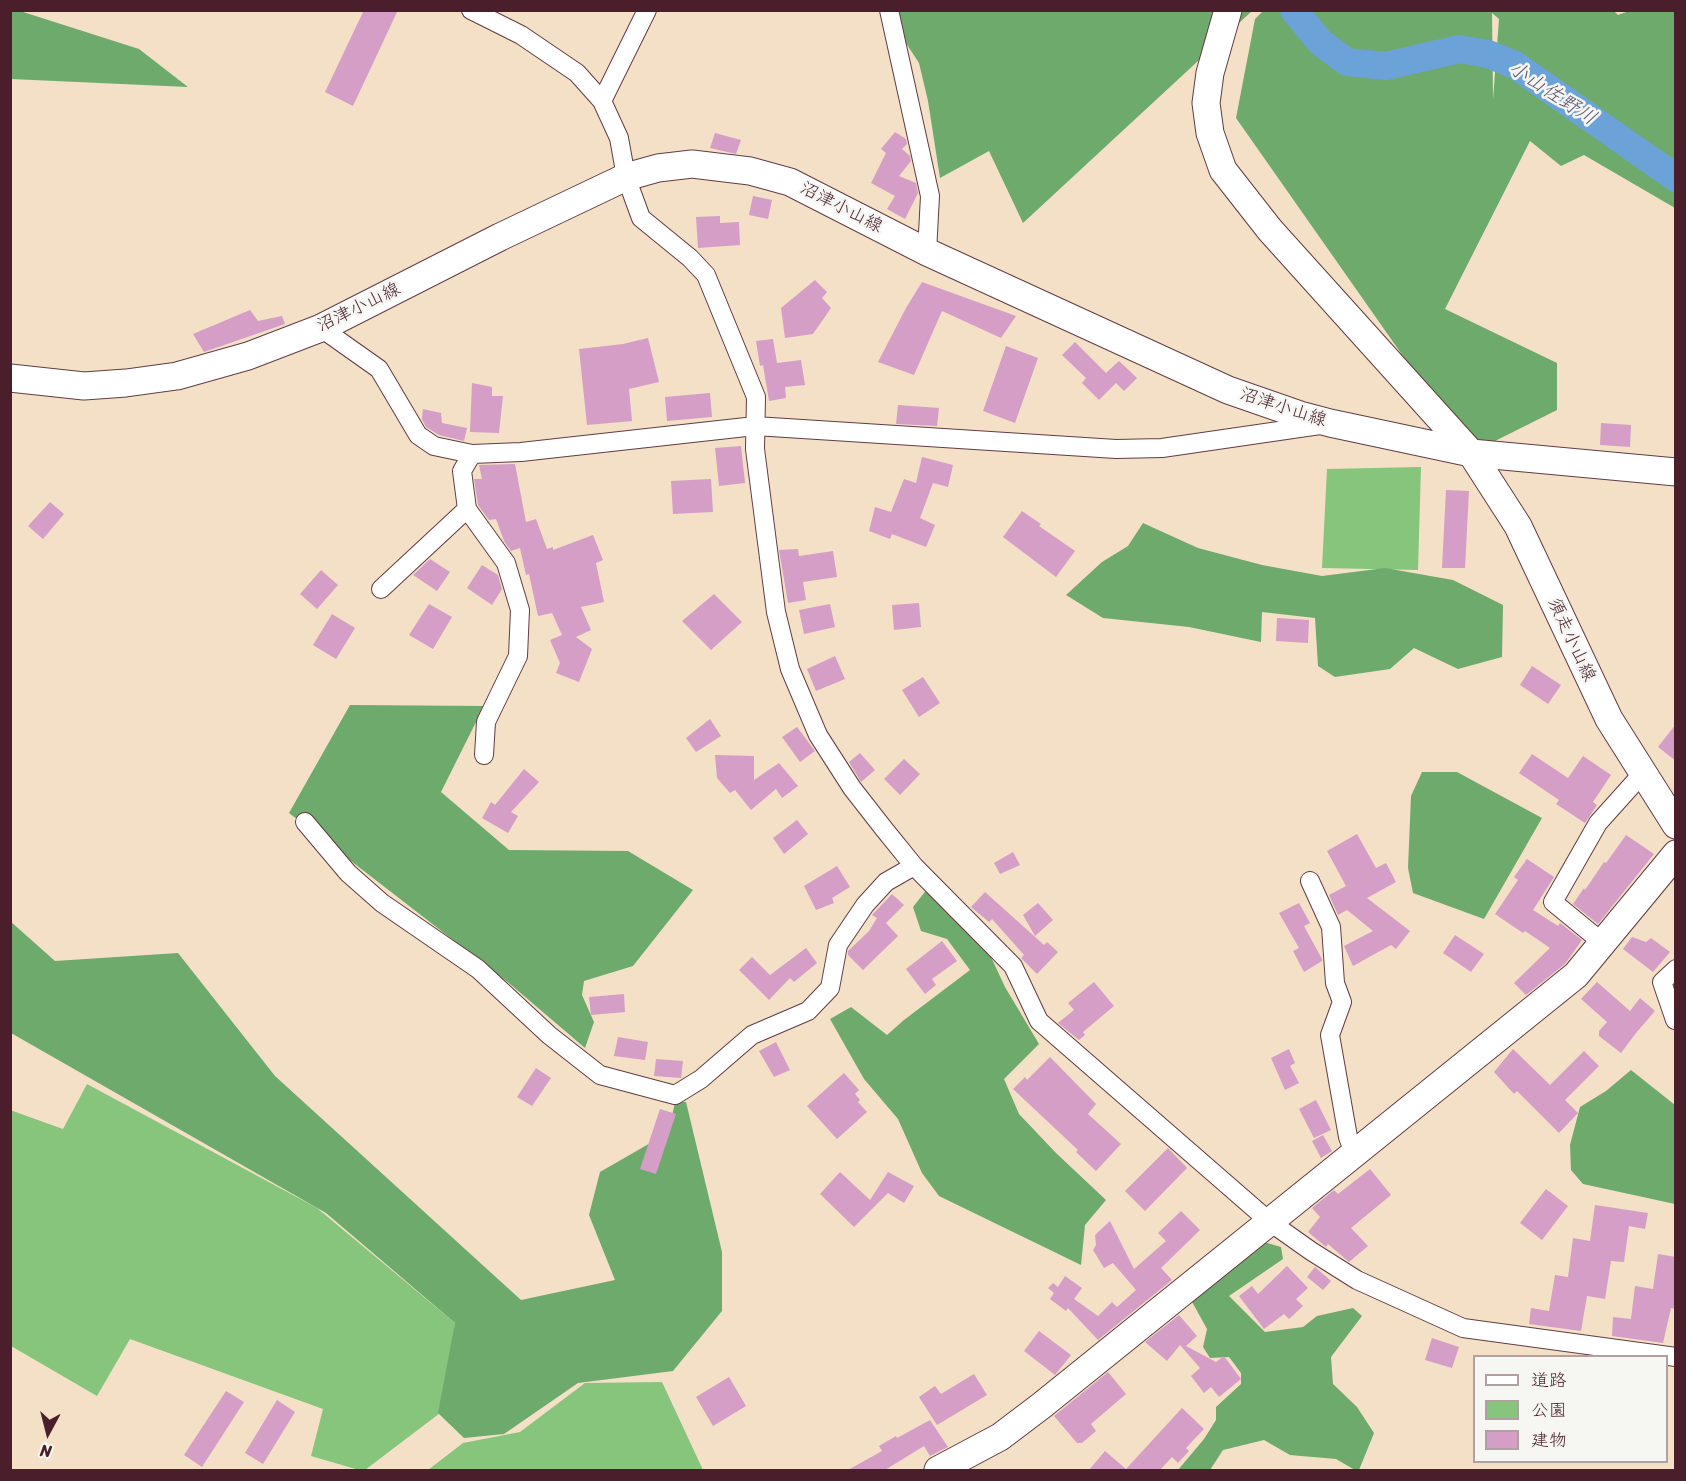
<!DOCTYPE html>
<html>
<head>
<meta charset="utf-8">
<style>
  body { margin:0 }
  #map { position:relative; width:1686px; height:1481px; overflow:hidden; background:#f3e0c6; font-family:Sriracha,"Klee One",sans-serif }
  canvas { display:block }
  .frame { position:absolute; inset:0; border:12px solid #4a1f2b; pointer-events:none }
  .legend { position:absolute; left:1473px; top:1355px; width:195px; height:108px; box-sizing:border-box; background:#f6f6f2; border:2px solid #b1a0a2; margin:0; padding:8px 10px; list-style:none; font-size:18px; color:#4a1f2b }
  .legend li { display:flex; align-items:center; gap:12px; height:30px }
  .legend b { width:30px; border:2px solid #b1a0a2 }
  .north { position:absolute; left:18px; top:1403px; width:60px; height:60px; -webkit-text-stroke:4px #f6f6f2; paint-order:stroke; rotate:187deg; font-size:16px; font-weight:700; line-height:24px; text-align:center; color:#4a1f2b }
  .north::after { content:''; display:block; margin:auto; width:21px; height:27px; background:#4a1f2b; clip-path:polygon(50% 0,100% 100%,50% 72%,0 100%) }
</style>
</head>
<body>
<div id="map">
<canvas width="1686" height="1481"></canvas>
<div class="frame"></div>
<ul class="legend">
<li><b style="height:8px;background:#fff"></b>道路</li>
<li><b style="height:16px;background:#87c57c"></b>公園</li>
<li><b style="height:16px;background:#d49ec6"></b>建物</li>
</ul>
<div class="north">N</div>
</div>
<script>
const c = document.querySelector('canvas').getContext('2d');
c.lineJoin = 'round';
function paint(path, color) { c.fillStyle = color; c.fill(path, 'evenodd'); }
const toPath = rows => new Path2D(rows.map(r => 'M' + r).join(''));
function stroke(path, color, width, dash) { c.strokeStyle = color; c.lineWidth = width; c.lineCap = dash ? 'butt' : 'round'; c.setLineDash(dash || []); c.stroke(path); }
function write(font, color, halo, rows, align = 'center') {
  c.font = font + ' Sriracha,"Klee One",sans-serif'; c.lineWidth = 5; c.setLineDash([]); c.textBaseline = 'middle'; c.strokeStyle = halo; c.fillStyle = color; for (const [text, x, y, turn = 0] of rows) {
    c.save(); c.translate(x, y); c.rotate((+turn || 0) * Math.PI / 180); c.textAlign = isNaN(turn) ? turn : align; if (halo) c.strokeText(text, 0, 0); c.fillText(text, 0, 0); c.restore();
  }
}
paint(toPath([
  [1421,467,1418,570,1322,568,1327,469],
  [87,1084,317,1208,455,1323,444,1410,365,1470,359,1470,311,1456,323,1409,130,1339,97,1396,11,1346,10,1110,63,1129],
  [662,1382,703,1470,428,1470,463,1443,520,1432,585,1383]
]), '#87c57c');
paint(toPath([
  [1613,10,1618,15,1629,11,1675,11,1675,208,1584,155,1561,166,1530,141,1445,309,1557,363,1557,410,1471,453,1236,118,1255,19,1263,11],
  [1492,13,1499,19,1493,100,1492,14],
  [20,11,139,49,188,87,11,79,11,11],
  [885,11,1252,11,1023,223,989,151,940,178,928,101,919,63],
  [1143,523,1198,548,1262,565,1322,576,1385,568,1453,580,1503,605,1502,657,1458,669,1414,648,1390,669,1335,677,1318,666,1315,618,1262,612,1261,642,1189,627,1103,618,1066,595,1102,562,1128,546],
  [350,705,484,706,441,792,509,850,628,851,693,890,633,966,584,981,582,995,594,1022,585,1048,510,984,289,813],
  [1422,772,1457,772,1542,818,1484,919,1413,893,1408,868,1411,796],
  [928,888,991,957,1005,987,1039,1044,1004,1079,1019,1114,1056,1153,1106,1200,1085,1225,1081,1265,939,1196,922,1173,898,1119,864,1079,830,1019,851,1007,887,1035,904,1020,970,970,947,939,921,931,913,907],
  [10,921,55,961,178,953,275,1076,521,1300,615,1280,589,1215,600,1172,659,1138,668,1136,675,1102,686,1102,722,1252,722,1311,673,1371,578,1383,504,1434,464,1438,438,1413,455,1323,326,1213,11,1033],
  [1631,1070,1675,1105,1675,1204,1583,1184,1571,1170,1570,1145,1580,1107,1606,1091],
  [1264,1242,1281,1247,1283,1259,1229,1296,1265,1332,1303,1327,1317,1316,1353,1308,1362,1316,1331,1357,1333,1384,1357,1407,1374,1433,1359,1470,1355,1470,1336,1459,1290,1455,1264,1440,1223,1450,1210,1470,1178,1470,1204,1439,1216,1420,1216,1407,1241,1384,1241,1373,1229,1357,1210,1358,1203,1347,1207,1329,1191,1300]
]), '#6daa6c');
stroke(toPath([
  [1294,10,1320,42,1347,62,1386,66,1459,49,1488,54,1515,65,1676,178]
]), '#6ba3d9', 28);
paint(toPath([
  [364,10,398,10,353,106,325,92],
  [895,132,906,139,907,144,902,149,910,156,911,161,899,176,916,183,918,193,905,219,887,209,895,196,871,183,886,153,881,149],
  [715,133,741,140,736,154,710,148],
  [753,196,772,200,768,219,749,215],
  [720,216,720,223,739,222,740,245,698,248,696,217],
  [815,280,827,292,822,298,831,308,813,334,785,338,781,308],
  [922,282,1016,316,1001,338,942,311,914,375,878,362,906,308],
  [250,310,258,321,282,316,285,324,204,352,193,334],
  [648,338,659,382,629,389,632,421,587,425,579,349,623,344],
  [773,339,777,363,801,360,805,385,785,387,786,398,769,401,763,365,760,366,756,341],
  [1075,342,1106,373,1119,361,1137,378,1124,391,1116,383,1099,400,1082,383,1086,378,1062,355],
  [1006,346,1038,358,1015,423,983,411],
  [472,383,492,387,492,396,503,396,499,433,470,432],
  [710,393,712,417,667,421,665,397],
  [898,405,939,408,937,426,896,424],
  [423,409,441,413,442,423,467,428,464,441,439,435,426,427,422,419],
  [1601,423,1631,425,1630,447,1600,445],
  [741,446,745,483,719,486,715,448],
  [922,457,953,465,948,487,933,483,920,518,935,525,926,547,892,534,890,539,869,531,875,507,891,512,904,479,916,483],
  [515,464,526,522,536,519,547,549,553,547,553,550,593,535,603,560,596,563,604,602,581,607,591,630,576,637,592,649,579,682,556,673,560,663,550,640,562,635,552,613,538,616,529,574,526,575,520,548,511,551,504,541,496,519,489,520,478,505,474,479,482,479,479,465],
  [711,479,713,512,673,514,671,481],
  [1446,490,1469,491,1465,568,1442,568],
  [50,502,64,514,43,539,28,526],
  [1022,511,1041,524,1039,526,1075,551,1056,577,1003,537],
  [798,549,799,556,833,551,837,577,803,582,806,600,788,603,779,550],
  [430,559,450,572,437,591,413,575],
  [482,565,498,575,502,589,492,605,467,588],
  [321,570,338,585,317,609,300,594],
  [714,594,742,622,711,650,682,621],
  [919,603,921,627,894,630,892,605],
  [429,604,452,617,433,649,409,635],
  [830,604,835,627,804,634,799,610],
  [332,614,355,628,336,659,313,645],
  [1277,618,1309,620,1308,643,1276,641],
  [835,656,845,679,816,691,807,669],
  [1532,666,1561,685,1548,704,1520,685],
  [923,677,940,703,919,717,902,690],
  [710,719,721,736,696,752,686,738],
  [1676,724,1676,761,1658,747],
  [797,727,815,751,800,762,782,737],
  [860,753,875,770,861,782,849,762],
  [1532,754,1568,778,1583,756,1611,775,1593,802,1597,805,1585,823,1556,804,1559,800,1519,773],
  [715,755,754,756,754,780,779,763,798,786,782,798,776,789,751,810,735,790,730,793,717,778],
  [904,759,920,774,900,795,884,779],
  [524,769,539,782,511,812,518,816,508,833,482,818,491,802,495,805],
  [797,820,808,834,784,854,773,838],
  [1357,834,1376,868,1386,863,1396,882,1367,898,1410,931,1396,949,1391,945,1353,966,1344,946,1373,931,1347,910,1338,915,1329,895,1346,886,1327,851],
  [1626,835,1654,854,1598,924,1573,904,1584,888,1585,890,1604,862,1606,863],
  [1013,852,1020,865,1000,874,994,863],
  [1527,859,1554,877,1533,910,1558,926,1560,923,1582,940,1565,964,1526,995,1514,983,1550,948,1525,931,1523,933,1495,914,1518,880,1514,877],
  [837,866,850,887,832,898,834,903,816,910,804,886],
  [985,892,1044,945,1047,942,1058,952,1037,974,1021,958,1024,955,992,919,989,922,971,907],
  [892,894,904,905,886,923,898,936,863,970,848,955,848,951,869,931,877,918,872,915],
  [1038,903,1053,920,1035,936,1023,915],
  [1299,903,1310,923,1304,926,1322,959,1322,961,1304,972,1293,951,1299,948,1279,913],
  [1455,935,1484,954,1471,972,1443,953],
  [1632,937,1646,942,1651,938,1670,952,1653,972,1623,949],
  [942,941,957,961,932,979,936,985,925,994,906,969],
  [806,948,817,963,794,982,790,978,769,1000,739,970,752,957,770,975],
  [1094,982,1114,1006,1083,1032,1085,1035,1079,1040,1058,1023,1074,1010,1068,1003],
  [1597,982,1630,1011,1640,998,1655,1011,1636,1033,1621,1053,1599,1036,1599,1031,1607,1022,1581,999],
  [624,994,625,1012,591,1015,589,997],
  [618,1037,648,1042,645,1060,614,1056],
  [776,1042,790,1070,774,1077,759,1051],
  [1289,1049,1295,1063,1290,1066,1299,1083,1285,1090,1271,1058],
  [1513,1049,1550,1085,1584,1051,1599,1066,1565,1100,1578,1113,1559,1133,1517,1091,1514,1094,1494,1072],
  [1050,1057,1096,1104,1088,1114,1121,1144,1096,1171,1076,1152,1078,1150,1013,1089,1025,1077,1027,1080],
  [656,1059,683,1061,681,1078,654,1076],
  [536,1068,551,1078,532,1106,517,1097],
  [844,1073,859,1090,855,1094,860,1100,858,1102,867,1112,837,1139,807,1106],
  [1316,1100,1331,1130,1314,1138,1299,1109],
  [660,1109,676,1114,656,1174,640,1169],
  [1323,1135,1332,1151,1321,1158,1312,1141],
  [1168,1148,1187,1168,1145,1211,1125,1191],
  [1370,1169,1391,1195,1351,1228,1368,1246,1349,1262,1328,1244,1326,1247,1308,1232,1320,1217,1312,1208,1334,1190,1338,1194],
  [840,1172,870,1200,888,1172,914,1186,904,1203,888,1193,854,1227,820,1194],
  [1546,1189,1568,1206,1542,1240,1520,1223],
  [1595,1205,1648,1213,1645,1229,1629,1226,1624,1262,1611,1261,1605,1299,1587,1296,1581,1331,1529,1324,1531,1308,1549,1311,1555,1275,1568,1277,1573,1238,1590,1241],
  [1181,1211,1200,1230,1161,1268,1172,1280,1098,1340,1068,1308,1066,1311,1050,1299,1054,1293,1048,1288,1053,1283,1058,1287,1065,1276,1082,1288,1074,1299,1098,1316,1112,1302,1117,1307,1136,1290,1113,1263,1104,1268,1093,1250,1096,1245,1095,1235,1110,1221,1134,1269,1166,1241,1158,1233],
  [1658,1254,1676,1257,1676,1309,1671,1308,1663,1343,1612,1336,1613,1317,1631,1319,1635,1286,1653,1289],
  [1287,1266,1308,1288,1296,1299,1303,1306,1289,1319,1284,1314,1264,1329,1239,1296,1252,1286,1258,1294],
  [1315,1267,1331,1281,1323,1290,1307,1277],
  [1179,1315,1197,1336,1186,1346,1216,1362,1224,1356,1241,1379,1219,1397,1211,1387,1204,1393,1191,1376,1200,1368,1180,1345,1167,1361,1145,1342],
  [1039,1331,1071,1355,1055,1375,1024,1351],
  [1432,1338,1459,1347,1452,1368,1425,1360],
  [1108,1372,1126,1394,1091,1424,1096,1431,1082,1443,1077,1443,1054,1416],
  [974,1374,987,1395,937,1425,919,1397,935,1386,941,1394],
  [729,1377,746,1406,713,1426,696,1397],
  [226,1391,244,1402,202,1467,184,1455],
  [277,1400,295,1412,263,1464,245,1453],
  [1182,1408,1204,1429,1186,1448,1189,1451,1178,1463,1172,1457,1160,1470,1089,1470,1105,1451,1126,1469],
  [930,1420,948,1447,930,1456,924,1446,885,1470,848,1470,882,1451,879,1446,896,1436,897,1438]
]), '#d49ec6');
const street = toPath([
  [471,10,521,35,577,73,602,101,619,138,626,177,641,218,690,258,706,275,756,397,755,449,776,612,790,669,818,735,852,788,884,829,914,866,1013,966,1039,1021,1270,1222,1311,1251,1357,1280,1463,1328,1676,1357],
  [889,10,930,196,927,252],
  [602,101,647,10],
  [321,328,379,369,418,435,434,446,472,454,521,452,755,426,1116,449,1162,448,1320,425],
  [467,509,506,563,520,610,518,656,486,722,484,755],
  [381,589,467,509,462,471,472,454],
  [305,822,348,873,382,903,478,969,549,1035,600,1075,675,1095,701,1079,752,1035,808,1011,830,988,838,945,865,905,886,882,914,866],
  [1310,881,1331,927,1335,983,1342,1002,1330,1035,1348,1137,1354,1153],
  [1603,943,1553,902,1598,823,1642,774],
  [1675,1020,1662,982,1676,969]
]);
const secondary = toPath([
  [1228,10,1210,73,1206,103,1210,133,1223,170,1270,230,1471,453,1518,526,1609,719,1676,825],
  [10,378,84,386,126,383,177,376,248,356,321,328,500,237,626,177,658,168,692,164,750,171,790,182,927,252,1228,390,1300,415,1330,423,1471,453,1676,472],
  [938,1470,1000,1437,1041,1406,1576,975,1676,854]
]);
stroke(street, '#633c42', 20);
stroke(secondary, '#633c42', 29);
stroke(street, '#fff', 18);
stroke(secondary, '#fff', 27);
write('18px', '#4a1f2b', '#f6f6f2', [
  ["沼津小山線",841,208,27],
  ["沼津小山線",359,308,-26],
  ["沼津小山線",1283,408,18],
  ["須走小山線",1571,640,65]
]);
write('italic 20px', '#575471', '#f6f6f2', [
  ["小山佐野川",1552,94,33]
]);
</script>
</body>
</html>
